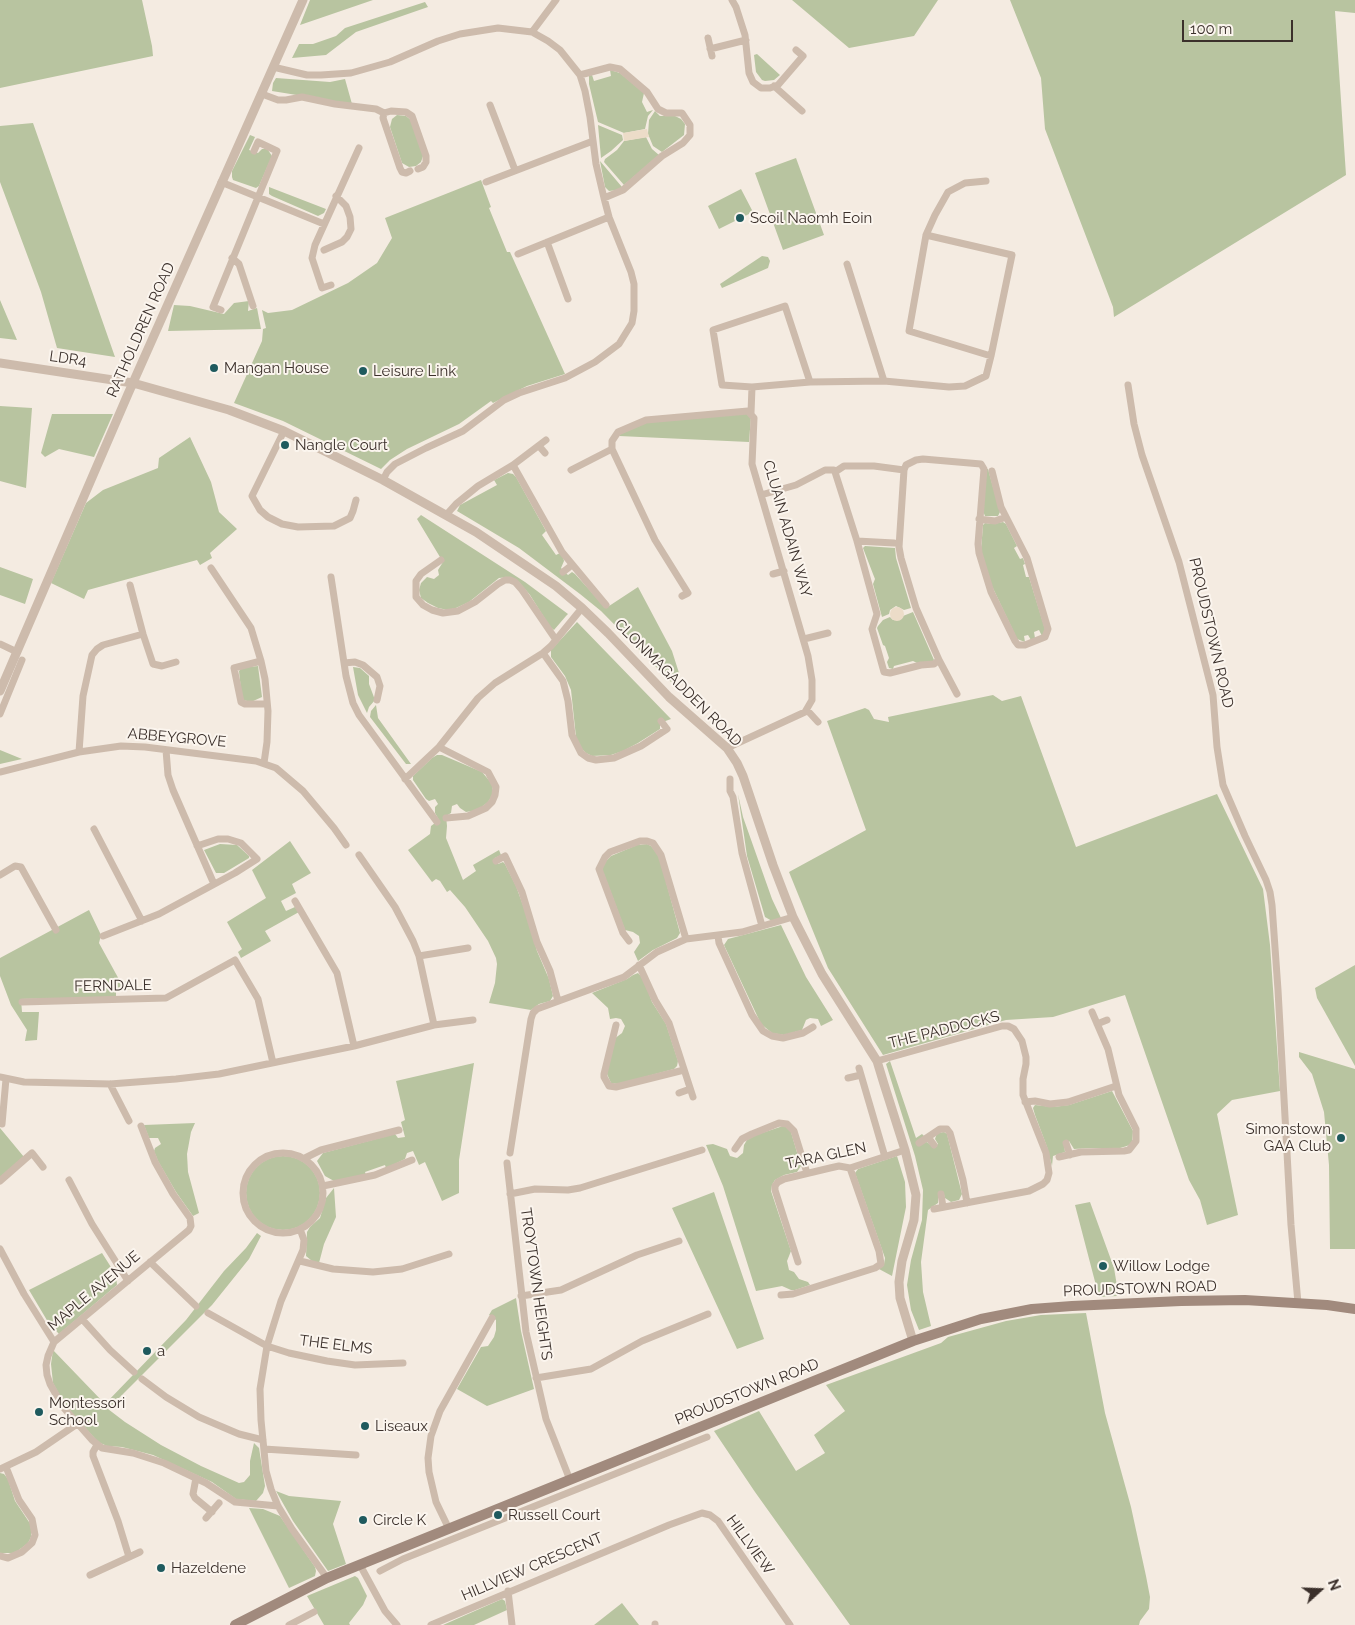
<!DOCTYPE html>
<html>
<head>
<meta charset="utf-8">
<style>
  body { margin:0 }
  #map { position:relative; width:1355px; height:1625px; overflow:hidden; background:#f4ebe1; font-family:Raleway,sans-serif }
  canvas { display:block }
  .north { position:absolute; left:1295px; top:1565px; width:50px; height:50px; -webkit-text-stroke:4px #fbf5ee; paint-order:stroke; rotate:70deg; font-size:14px; font-weight:700; line-height:20px; text-align:center; color:#3b302b }
  .north::after { content:''; display:block; margin:auto; width:18px; height:22px; background:#3b302b; clip-path:polygon(50% 0,100% 100%,50% 72%,0 100%) }
  .scale { position:absolute; left:1182px; top:20px; width:111px; height:22px; box-sizing:border-box; border:2px solid #3b302b; border-top:0; padding-left:6px; font-size:15px; line-height:18px; white-space:nowrap; color:#3b302b; -webkit-text-stroke:4px #fbf5ee; paint-order:stroke }
</style>
</head>
<body>
<div id="map">
<canvas width="1355" height="1625"></canvas>
<div class="north">N</div>
<div class="scale">100 m</div>
</div>
<script>
const c = document.querySelector('canvas').getContext('2d');
c.lineJoin = 'round';
function paint(path, color) { c.fillStyle = color; c.fill(path, 'evenodd'); }
const toPath = rows => new Path2D(rows.map(r => 'M' + r).join(''));
function stroke(path, color, width, dash) { c.strokeStyle = color; c.lineWidth = width; c.lineCap = dash ? 'butt' : 'round'; c.setLineDash(dash || []); c.stroke(path); }
function write(font, color, halo, rows, align = 'center') {
  c.font = font + ' Raleway,sans-serif'; c.lineWidth = 4; c.setLineDash([]); c.textBaseline = 'middle'; c.strokeStyle = halo; c.fillStyle = color; for (const [text, x, y, turn = 0] of rows) {
    c.save(); c.translate(x, y); c.rotate((+turn || 0) * Math.PI / 180); c.textAlign = isNaN(turn) ? turn : align; if (halo) c.strokeText(text, 0, 0); c.fillText(text, 0, 0); c.restore();
  }
}
paint(toPath([
  [0,0,142,0,152,46,153,56,0,88],
  [310,0,373,0,300,25],
  [792,0,938,0,914,36,849,48],
  [1010,0,1355,0,1355,13,1335,11,1346,175,1114,317,1113,307,1045,129,1041,78],
  [425,2,428,7,356,32,326,55,292,58,299,44,313,44,336,36,345,28],
  [757,54,780,75,774,80,765,81,762,80,756,72,754,55],
  [610,70,620,73,644,93,642,102,647,112,653,110,648,116,645,129,624,133,598,122,589,84,589,76,592,75,594,81,611,76],
  [276,78,330,82,345,79,352,104,272,91,273,83],
  [655,111,660,116,675,116,681,119,685,124,684,135,662,152,653,146,648,134,649,120],
  [397,115,406,116,411,120,423,156,421,162,416,166,409,167,402,163,390,127,392,119],
  [33,123,115,357,57,348,41,292,0,182,0,126],
  [598,125,622,135,623,140,611,151,601,158],
  [250,135,255,137,249,150,258,153,262,149,266,149,268,150,272,156,259,186,256,188,233,180,232,177,232,171],
  [646,137,652,149,659,155,624,185,604,162,605,159,617,150,624,141],
  [796,158,824,235,783,250,755,173],
  [600,161,622,187,618,190,609,191,605,187],
  [481,180,491,207,489,208,507,252,510,252,565,374,527,386,493,403,491,401,459,424,407,449,390,460,381,469,283,421,234,403,262,341,263,329,266,328,262,310,268,313,292,310,348,283,377,263,392,238,385,218],
  [269,187,326,209,324,213,318,216,272,196,269,194],
  [741,189,753,212,719,229,708,206],
  [762,256,768,257,770,261,768,268,722,288,720,284],
  [0,300,17,340,0,338],
  [249,301,248,311,257,308,261,329,168,331,174,305,190,306,224,314,234,303],
  [0,406,32,408,26,488,0,481],
  [745,412,751,417,749,442,619,436,622,432,651,421],
  [52,414,113,414,94,457,59,449,45,457,41,453],
  [190,437,211,482,219,512,237,529,210,553,212,558,200,565,197,560,88,590,84,599,51,583,86,503,103,490,158,468,159,458],
  [986,469,988,469,1000,512,998,516,985,516,983,511],
  [508,473,513,474,516,477,546,531,542,535,556,555,560,553,563,557,564,561,561,568,568,575,572,572,575,574,606,608,638,587,672,651,679,673,671,682,601,611,580,594,519,548,457,511,460,505,497,485,494,480],
  [421,515,525,582,568,614,566,616,554,630,550,627,530,595,518,581,509,577,499,578,469,602,456,608,448,610,438,608,428,603,421,598,419,590,421,583,427,577,434,579,439,575,438,570,443,562,417,519],
  [1003,522,1006,524,1017,546,1014,548,1020,559,1023,558,1025,564,1023,565,1026,577,1029,577,1045,629,1045,633,1042,636,1039,630,1034,632,1035,638,1031,640,1028,635,1024,636,1025,642,1017,639,991,584,981,550,983,525,985,523,993,524],
  [865,546,895,548,896,558,911,608,904,610,896,606,890,610,889,614,882,617,873,584,875,579,873,574,863,548],
  [0,567,33,579,25,604,0,595],
  [913,612,934,660,933,661,917,663,913,661,894,666,893,669,889,668,887,662,889,658,885,646,883,645,877,628,878,626,883,620,890,617,893,620],
  [577,622,671,719,660,723,660,729,638,743,623,751,611,755,592,756,586,753,579,746,576,737,571,690,565,676,551,657,551,650],
  [258,666,262,697,251,702,243,700,241,690,239,671,242,668],
  [353,667,360,668,369,676,369,684,375,700,369,707,367,713,358,695],
  [993,695,1002,701,1021,696,1076,847,1217,794,1263,889,1270,945,1280,1091,1232,1100,1217,1114,1238,1215,1207,1225,1200,1200,1189,1180,1125,995,1053,1017,1006,1020,883,1055,828,968,789,872,866,830,827,721,865,708,869,710,874,719,889,722,888,717],
  [376,705,378,718,411,764,406,764,370,717,371,711],
  [0,750,22,759,0,764],
  [437,755,442,755,482,772,493,785,492,796,488,802,478,810,466,812,460,808,457,804,452,806,451,813,446,816,447,826,446,838,463,880,476,871,473,865,499,850,501,855,495,858,498,864,503,862,505,864,516,886,528,919,537,951,549,979,553,996,550,1001,539,1004,531,1010,489,1003,495,983,497,964,496,958,488,941,465,907,450,890,447,892,440,881,436,879,432,882,408,850,430,834,431,826,439,820,435,813,435,807,438,804,435,799,429,801,426,799,413,780,413,776,432,758],
  [738,794,743,817,772,899,781,918,772,921,765,917,747,856],
  [290,841,311,873,292,884,296,893,281,901,286,911,295,907,299,912,265,931,271,941,241,958,238,952,242,949,227,922,266,898,252,870],
  [220,844,237,845,249,856,249,858,224,873,216,873,204,850],
  [647,844,651,846,659,856,680,933,677,938,653,950,638,961,634,952,640,943,639,936,633,932,625,930,602,869,605,862,611,856,637,845],
  [89,910,101,935,99,943,121,983,130,980,135,989,116,990,116,997,21,999,22,1012,39,1012,37,1040,25,1041,27,1030,11,1005,0,976,0,958],
  [781,925,806,977,833,1020,821,1026,818,1019,810,1018,806,1020,802,1030,784,1035,772,1033,761,1024,724,945,728,939],
  [1355,965,1355,1066,1317,998,1315,988],
  [638,973,644,979,652,1002,666,1024,678,1061,677,1066,674,1069,618,1084,611,1083,607,1074,614,1039,622,1033,625,1026,621,1019,616,1018,610,1019,608,1008,592,993,627,979,633,975],
  [1299,1052,1355,1069,1355,1249,1330,1249,1329,1165,1324,1112,1312,1074,1299,1057],
  [890,1061,916,1138,922,1134,924,1136,922,1143,927,1142,933,1147,938,1144,935,1139,937,1133,944,1132,947,1134,962,1194,959,1200,951,1202,945,1198,944,1195,938,1195,938,1203,928,1210,921,1262,923,1292,931,1326,919,1330,911,1310,907,1285,911,1260,922,1220,923,1190,915,1156,886,1064],
  [474,1063,459,1160,459,1193,442,1201,425,1162,419,1165,413,1151,407,1153,405,1159,401,1161,386,1168,385,1165,365,1172,366,1175,334,1181,325,1176,317,1161,323,1153,395,1134,398,1138,405,1137,401,1122,405,1120,396,1081],
  [1112,1091,1133,1131,1132,1143,1127,1146,1120,1148,1090,1148,1074,1149,1069,1141,1064,1144,1065,1152,1053,1156,1052,1166,1047,1147,1035,1115,1033,1108,1035,1105,1053,1107,1069,1105],
  [195,1123,191,1132,187,1154,188,1172,199,1213,193,1216,176,1192,158,1161,154,1151,155,1148,161,1144,158,1138,149,1138,144,1125],
  [783,1126,786,1126,791,1132,801,1166,797,1172,784,1175,775,1180,772,1185,771,1191,791,1251,787,1261,789,1270,794,1272,799,1279,808,1282,810,1285,795,1290,791,1290,782,1286,756,1291,723,1186,706,1145,713,1144,727,1149,730,1156,737,1158,743,1153,744,1145,747,1140,753,1136],
  [0,1128,24,1157,0,1178],
  [897,1156,905,1182,906,1207,892,1276,879,1269,884,1264,885,1258,855,1173,858,1169],
  '246 1193a37 37 0 1 1 74 0a37 37 0 1 1-74 0Z',
  [334,1188,336,1217,324,1244,319,1263,312,1261,306,1256,307,1232,310,1227,320,1218,326,1198],
  [714,1192,764,1339,737,1349,672,1208],
  [1090,1202,1114,1268,1118,1292,1117,1296,1099,1297,1075,1205],
  [257,1233,261,1236,249,1259,212,1305,108,1409,125,1422,161,1445,201,1466,239,1483,244,1482,250,1475,250,1461,254,1443,259,1448,265,1486,263,1493,256,1501,236,1499,212,1482,153,1455,122,1447,107,1446,98,1442,72,1413,59,1394,53,1383,51,1364,53,1350,105,1404,186,1320,224,1271,246,1248],
  [102,1253,116,1275,117,1285,59,1334,48,1322,29,1290],
  [516,1298,521,1331,534,1389,487,1406,457,1389,481,1347,488,1346,494,1337,496,1330,496,1320,489,1315,492,1310],
  [1086,1313,1105,1413,1131,1507,1146,1576,1150,1597,1149,1609,1140,1621,1139,1625,850,1625,755,1492,714,1431,759,1411,796,1471,825,1453,814,1435,845,1411,826,1385,941,1343,948,1337,1006,1321,1041,1315],
  [0,1473,4,1474,8,1479,15,1501,31,1525,31,1537,28,1543,15,1553,0,1553],
  [276,1491,289,1496,341,1501,333,1524,346,1564,328,1571,293,1521],
  [249,1508,263,1509,280,1516,315,1567,316,1571,315,1576,289,1588],
  [355,1576,358,1578,367,1596,363,1605,349,1623,350,1625,324,1625,307,1596],
  [502,1599,505,1601,507,1610,474,1625,443,1625],
  [622,1603,639,1625,594,1625]
]), '#b8c4a0');
paint(toPath([
  [647,129,649,137,624,141,623,133],
  '890 614a7 7 0 1 1 14 0a7 7 0 1 1-14 0Z'
]), '#ecdcc8');
stroke(toPath([
  [732,0,736,7,745,35,749,73,753,82,761,88,770,88,778,85,803,56,796,50],
  [532,32,556,0],
  [708,38,712,56],
  [710,49,746,40],
  [273,67,307,75,321,75,351,73,390,62,438,41,460,34,498,28,532,32,548,41,560,50,580,75,585,91,590,117,596,164,604,198,609,217,631,272,634,284,634,311,632,323,619,344,595,362,565,378,519,393,504,400,463,431,426,448,395,464,387,472,383,480],
  [580,75,610,67,620,69,647,92,658,109,666,113,682,113,690,125,690,135,683,143,662,156,623,190,604,198],
  [774,86,802,111],
  [262,94,278,100,286,100,302,97,335,104,376,109,384,113],
  [490,105,515,170],
  [410,171,406,173,402,172,400,168,383,118,384,113,391,111,406,112,412,116,426,156,426,162,423,167,418,169],
  [221,182,324,224],
  [486,182,593,141],
  [926,235,935,215,948,192,965,183,986,181],
  [547,242,568,299],
  [324,250,342,242,347,237,351,229,350,217,346,206,336,196],
  [518,254,609,217],
  [232,258,239,264,253,306],
  [331,285,322,288,312,258,315,245,359,148],
  [221,310,213,307,277,151,258,142,254,151],
  [884,381,949,387,965,386,986,376,991,356,1012,255,926,235,909,331,991,356],
  [810,382,884,381,847,264],
  [1128,385,1134,424,1142,455,1179,562,1213,695,1217,747,1223,785,1245,836,1266,880,1270,892,1272,905,1278,990,1291,1225,1298,1303],
  [751,413,752,387,722,385,713,330,785,306,810,382,752,387],
  [284,431,252,496,260,510,268,517,282,524,298,527,334,526,350,518,353,511,356,500],
  [539,446,545,453],
  [513,465,562,552,606,605],
  [571,470,612,449],
  [835,472,857,541],
  [761,495,796,485,825,470,834,470,835,472,844,466,874,466,904,470,906,465,916,460,923,459,981,464,984,469,978,544,979,553,991,592,1015,641,1018,645,1025,645,1045,637,1048,629,1027,558,1001,507,992,471],
  [446,515,456,504,478,486,513,465,546,440],
  [979,519,995,521,1006,517],
  [894,543,857,541,877,614,872,629,884,672,890,673,921,665,934,664,939,660,916,608,901,558,899,547,904,470],
  [441,560,421,574,416,581,416,597,423,605,432,610,443,613,458,611,475,602,498,584,505,580,510,580,515,582,522,590,556,640],
  [211,568,251,628,261,661,265,679,268,711,267,742,264,763],
  [563,572,572,565],
  [773,574,784,571],
  [331,577,346,676,353,703,359,715,437,822],
  [130,585,143,634,153,664,162,666,176,662],
  [682,596,688,593,655,540,612,449,612,441,618,432,646,420,748,411,754,418,752,464,808,656,812,680,812,700,805,712,727,748],
  [804,639,828,633],
  [0,644,17,652],
  [543,653,563,681,568,701,572,735,581,753,588,758,596,760,614,758,641,746,667,729,661,721],
  [939,660,957,694],
  [261,661,234,668,241,702,245,704,267,704],
  [344,663,355,662,363,665,377,677,380,686,377,700],
  [807,710,818,722],
  [0,714,22,660],
  [439,747,488,772,496,787,495,795,492,802,486,808,468,816,446,818],
  [166,750,168,775,173,790,214,884],
  [79,752,83,696,92,655,97,649,103,645,143,634],
  [0,772,79,752,121,746,145,747,256,761,276,768,303,791,334,828,346,845],
  [405,779,439,747,478,698,495,683,543,653,551,646,582,608],
  [730,779,730,791,733,797,742,853,762,926],
  [94,829,142,921],
  [359,855,395,907,413,941,419,956,434,1025],
  [496,861,505,856,522,892,537,942,550,971,558,1001],
  [0,875,15,866,21,867,56,930],
  [295,901,337,973,354,1046],
  [103,936,159,914,235,873,257,859,241,843,228,839,218,839,197,846],
  [718,936,719,943,752,1015,763,1031,772,1036,783,1038,803,1033,813,1027],
  [629,941,623,933,599,869,605,857,610,852,640,841,647,841,653,843,661,855,686,939],
  [419,956,468,948],
  [639,965,655,1000,669,1023,693,1097],
  [22,1002,166,998,235,960,258,999,273,1063],
  [1097,1024,1107,1020],
  [616,1025,604,1074,604,1077,609,1086,616,1087,684,1070],
  [877,1061,1002,1026,1008,1026,1014,1029,1022,1041,1026,1057,1026,1064,1023,1079,1023,1095,1046,1153,1049,1173,1047,1180,1043,1184,1029,1191,934,1209],
  [859,1068,885,1157],
  [0,1077,24,1082,110,1084,176,1079,219,1074,354,1046,434,1025,473,1020],
  [848,1078,861,1075],
  [110,1084,129,1121],
  [679,1093,690,1089],
  [1025,1102,1035,1101,1050,1104,1068,1102,1116,1086],
  [2,1124,6,1079],
  [141,1126,155,1162,173,1194,190,1218,191,1226,189,1230,54,1342,48,1356,46,1365,47,1375,50,1384,63,1407,92,1440,102,1448,133,1453,164,1463,206,1483,235,1502,278,1506],
  [928,1137,934,1145],
  [919,1143,940,1129,947,1129,950,1133,963,1180,967,1203],
  [1066,1143,1070,1155],
  [735,1149,742,1139,752,1134,779,1123,787,1124,794,1131,807,1173],
  '243 1193a40 40 0 1 1 80 0a40 40 0 1 1-80 0Z',
  [510,1153,531,1019,533,1013,537,1009,624,977,657,952,686,939,742,932,793,917],
  [1059,1157,1081,1152,1124,1151,1129,1150,1136,1141,1136,1129,1119,1095,1108,1049,1092,1012],
  [305,1158,321,1150,399,1130],
  [507,1163,526,1332,546,1419,570,1480],
  [69,1180,92,1224,128,1281],
  [0,1181,32,1153,43,1167],
  [323,1186,375,1175,412,1160],
  [510,1194,535,1189,568,1190,580,1188,702,1150],
  [941,1194,943,1207],
  [300,1229,304,1240,303,1250,281,1301,267,1346,260,1389,261,1420,266,1471,271,1489,278,1506,292,1529,327,1578],
  [0,1249,24,1294,54,1342],
  [300,1261,333,1269,373,1272,402,1269,449,1254],
  [150,1262,196,1306],
  [798,1262,775,1190,775,1186,778,1182,784,1179,830,1168,839,1166,850,1168,905,1150],
  [781,1295,793,1294,875,1268,881,1264,879,1251,850,1168],
  [521,1296,561,1290,637,1255,679,1241],
  [208,1313,267,1346,289,1353,327,1361,355,1365,403,1363],
  [82,1319,110,1350,134,1372],
  [536,1378,591,1369,642,1341,708,1314],
  [142,1379,166,1397,199,1417,239,1434,263,1440],
  [97,1445,93,1452,93,1456,118,1521,129,1557],
  [264,1449,356,1455],
  [0,1469,36,1452,77,1424],
  [196,1478,193,1494,195,1498,212,1512],
  [206,1518,219,1503],
  [449,1529,436,1502,429,1472,428,1458,431,1436,440,1411,492,1318],
  [0,1556,8,1558,22,1552,32,1543,35,1535,32,1519,19,1500,6,1467],
  [360,1565,385,1611,397,1625],
  [380,1571,403,1559,707,1437],
  [90,1575,140,1552],
  [508,1591,512,1625],
  [655,1624,655,1625],
  [289,1625,314,1612],
  [431,1625,669,1525,702,1513,710,1515,718,1521,790,1625]
]), '#cdbbac', 7);
stroke(toPath([
  [0,363,133,383,229,410,284,431,383,480,476,532,556,586,582,608,608,633,669,697,727,748,737,763,743,776,773,865,793,917,822,974,877,1061,884,1084,905,1150,916,1195,914,1220,902,1261,899,1282,900,1298,913,1341],
  [0,691,128,394,303,0]
]), '#cdbbac', 9);
stroke(toPath([
  [235,1625,327,1578,913,1341,981,1319,1032,1309,1072,1306,1181,1301,1245,1300,1327,1305,1355,1309]
]), '#a18a7d', 10);
for (const [x, y, r, color] of [
  [740,218,5,"#1f5a5e"],
  [214,368,5,"#1f5a5e"],
  [363,371,5,"#1f5a5e"],
  [285,445,5,"#1f5a5e"],
  [1341,1138,5,"#1f5a5e"],
  [1103,1266,5,"#1f5a5e"],
  [147,1351,5,"#1f5a5e"],
  [39,1412,5,"#1f5a5e"],
  [365,1426,5,"#1f5a5e"],
  [498,1515,5,"#1f5a5e"],
  [363,1520,5,"#1f5a5e"],
  [161,1568,5,"#1f5a5e"]
]) { const dot = new Path2D(); dot.arc(x, y, r, 0, 2 * Math.PI); c.fillStyle = color; c.fill(dot); stroke(dot, '#fbf5ee', 2); }
write('15px', '#3b302b', '#fbf5ee', [
  ["Scoil Naomh Eoin",750,218],
  ["Mangan House",224,368],
  ["Leisure Link",373,371],
  ["Nangle Court",295,445],
  ["Simonstown",1331,1129,"right"],
  ["GAA Club",1331,1146,"right"],
  ["Willow Lodge",1113,1266],
  ["a",157,1351],
  ["Montessori",49,1403],
  ["School",49,1420],
  ["Liseaux",375,1426],
  ["Russell Court",508,1515],
  ["Circle K",373,1520],
  ["Hazeldene",171,1568]
], 'left');
write('15px', '#3b302b', '#fbf5ee', [
  ["RATHOLDREN ROAD",141,330,-66],
  ["LDR4",68,359,8],
  ["CLUAIN ADAIN WAY",787,529,74],
  ["PROUDSTOWN ROAD",1211,633,77],
  ["CLONMAGADDEN ROAD",678,683,45],
  ["ABBEYGROVE",177,738,5],
  ["FERNDALE",113,986,-1],
  ["THE PADDOCKS",944,1030,-14],
  ["TARA GLEN",826,1156,-12],
  ["TROYTOWN HEIGHTS",536,1284,82],
  ["PROUDSTOWN ROAD",1140,1289,-2],
  ["MAPLE AVENUE",94,1291,-40],
  ["THE ELMS",336,1345,7],
  ["PROUDSTOWN ROAD",747,1392,-22],
  ["HILLVIEW",750,1545,54],
  ["HILLVIEW CRESCENT",532,1567,-23]
]);
</script>
</body>
</html>
